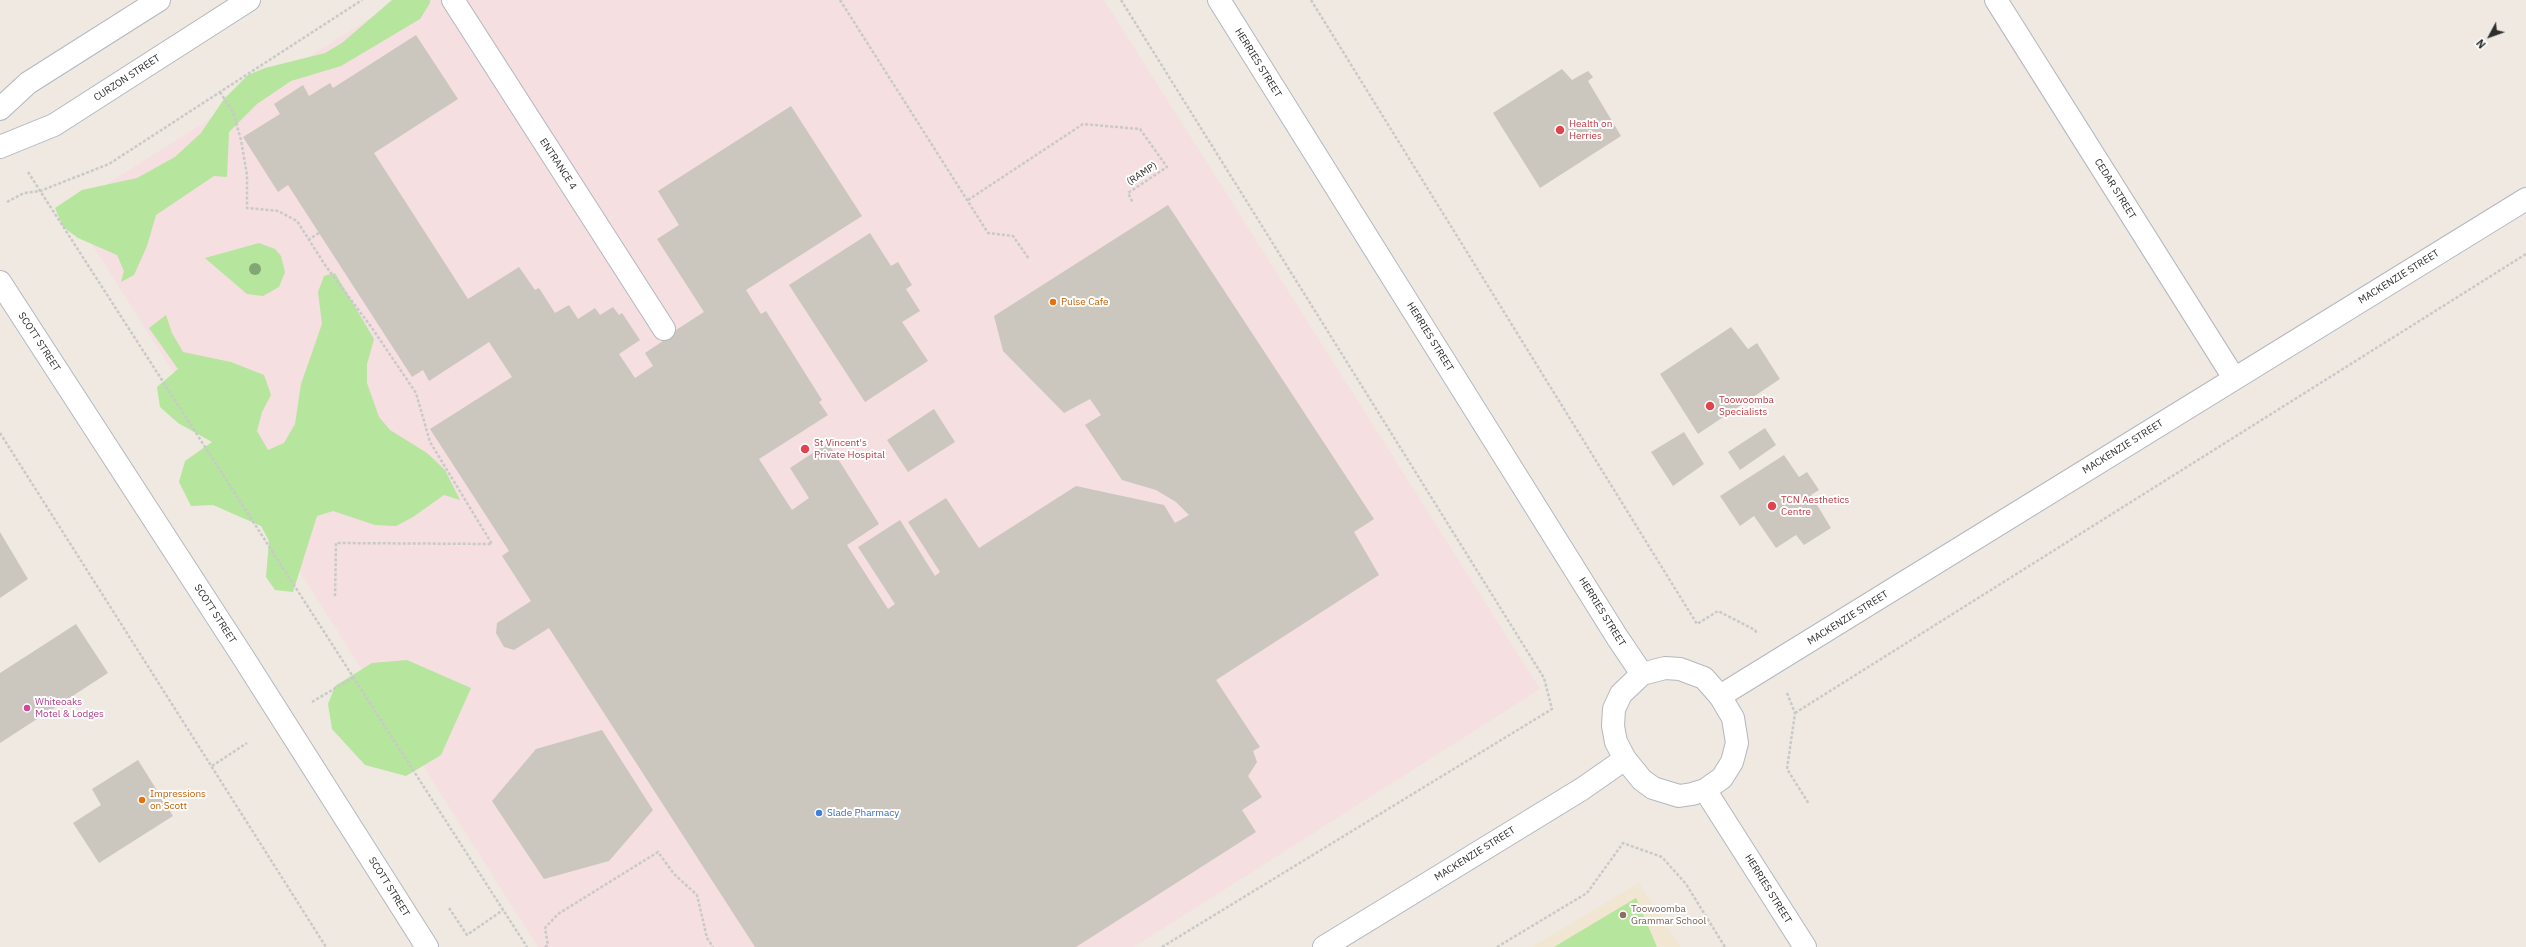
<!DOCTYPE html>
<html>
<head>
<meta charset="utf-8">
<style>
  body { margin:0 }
  #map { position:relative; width:2526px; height:947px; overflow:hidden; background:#efe9e1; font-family:"IBM Plex Sans",sans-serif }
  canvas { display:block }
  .north { position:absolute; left:2470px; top:16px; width:40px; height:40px; -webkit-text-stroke:3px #fff; paint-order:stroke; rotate:229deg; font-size:11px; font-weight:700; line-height:16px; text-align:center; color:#2e2e2e }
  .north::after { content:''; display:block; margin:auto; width:14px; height:18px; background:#2e2e2e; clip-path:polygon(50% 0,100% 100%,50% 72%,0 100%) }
</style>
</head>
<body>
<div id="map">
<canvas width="2526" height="947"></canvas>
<div class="north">N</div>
</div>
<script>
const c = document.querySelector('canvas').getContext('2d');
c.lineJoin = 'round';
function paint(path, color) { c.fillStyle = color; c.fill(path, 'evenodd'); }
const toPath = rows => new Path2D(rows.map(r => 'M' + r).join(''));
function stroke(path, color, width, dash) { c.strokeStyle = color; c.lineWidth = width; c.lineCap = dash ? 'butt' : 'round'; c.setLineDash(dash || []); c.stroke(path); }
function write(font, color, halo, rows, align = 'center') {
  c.font = font + ' "IBM Plex Sans",sans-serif'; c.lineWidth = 4; c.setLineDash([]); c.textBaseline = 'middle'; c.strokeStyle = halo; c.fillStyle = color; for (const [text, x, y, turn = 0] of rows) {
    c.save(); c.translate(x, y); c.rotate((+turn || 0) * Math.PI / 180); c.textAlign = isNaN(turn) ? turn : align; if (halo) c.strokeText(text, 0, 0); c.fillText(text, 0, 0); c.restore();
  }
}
paint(toPath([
  [1639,883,1680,947,1532,947]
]), '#f0e6d1');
paint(toPath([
  [399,0,1104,0,1540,689,1134,947,538,947,69,208]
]), '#f5dfe0');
paint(toPath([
  [392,0,430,0,430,3,420,19,341,66,291,81,257,104,229,132,227,177,214,176,156,215,147,246,134,275,121,282,124,271,117,255,78,238,63,227,55,208,82,190,137,178,175,157,201,133,224,99,248,75,265,68,325,53,342,43],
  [259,243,275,249,281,256,285,272,279,287,263,296,247,294,205,258],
  [335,273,374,339,367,364,367,383,379,417,390,430,427,453,445,470,460,500,444,495,413,517,396,526,375,525,333,511,317,516,293,592,275,590,266,577,269,541,261,526,213,505,191,506,179,482,185,461,212,442,178,423,160,407,157,387,178,369,149,328,166,315,172,333,183,352,231,362,264,375,271,395,262,412,257,431,268,450,284,443,295,424,301,384,322,324,318,292,324,276],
  [407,660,471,688,441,755,406,776,365,765,332,729,328,704,335,686,372,663],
  [1636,898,1657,947,1554,947]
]), '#b6e59e');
paint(toPath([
  [416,35,458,99,374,153,468,299,519,267,535,290,539,288,555,313,569,305,578,319,595,308,600,315,613,307,619,315,622,313,640,340,619,354,635,378,653,366,645,353,663,341,662,339,704,312,657,239,679,225,658,191,791,106,862,216,746,290,761,314,766,311,822,400,819,402,828,415,759,459,792,510,809,498,790,468,828,443,879,524,847,545,888,609,895,604,858,547,900,520,935,576,940,572,908,522,946,498,979,548,1076,486,1164,505,1175,523,1189,515,1176,502,1156,490,1122,480,1085,425,1101,415,1090,399,1064,413,1003,351,994,316,1168,205,1374,519,1354,532,1379,575,1216,680,1260,747,1253,751,1257,762,1248,776,1262,797,1242,810,1256,832,1076,947,755,947,549,628,514,650,504,647,496,633,497,623,531,601,502,556,509,551,430,429,512,377,489,342,429,381,423,370,412,377,288,185,278,192,243,137,280,114,274,104,303,85,309,96,330,83,333,88],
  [1562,69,1572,80,1588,71,1593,77,1588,81,1621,136,1540,188,1493,113],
  [870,233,891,266,898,262,912,285,906,289,920,311,902,322,928,361,865,402,789,285],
  [1731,327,1748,349,1757,343,1780,379,1698,434,1660,374],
  [934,409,955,442,908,472,887,440],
  [1765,428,1776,445,1740,470,1728,452],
  [1684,432,1704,464,1673,486,1651,452],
  [1784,455,1799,477,1807,472,1819,490,1811,495,1831,528,1804,545,1796,535,1776,548,1754,516,1740,526,1720,496],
  [0,532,28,579,0,598],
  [76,624,108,673,0,743,0,673],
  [602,730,653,810,609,861,544,879,492,801,536,749],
  [138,760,173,816,99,863,73,823,101,805,92,789]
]), '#cbc7bf');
const service = toPath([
  [453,0,664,329]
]);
const minor = toPath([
  [1996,0,2234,378],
  [0,109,28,83,159,0],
  [0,147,54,125,249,0],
  [0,282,243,657,427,947]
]);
const tertiary = toPath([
  [1720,696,2526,199],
  [1324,947,1582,789,1625,759]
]);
const secondary = toPath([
  [1219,0,1617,637,1642,674],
  [1665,668,1680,669,1704,678,1720,696,1733,718,1737,743,1732,762,1722,778,1705,790,1692,794,1679,796,1653,788,1642,780,1625,759,1616,742,1613,726,1614,709,1621,694,1642,674,1665,668],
  [1705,790,1805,947]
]);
stroke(service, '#b4b7c1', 24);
stroke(minor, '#b4b7c1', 24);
stroke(tertiary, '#b4b7c1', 24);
stroke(secondary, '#b4b7c1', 24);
stroke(toPath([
  [840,0,988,233,1013,236,1029,259],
  [1121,0,1544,678,1552,709,1162,947],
  [1311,0,1697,624,1718,611,1755,630,1757,634],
  [220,92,233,112,241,140,247,175,247,208,278,211,297,221,325,265,372,328,416,393,430,442,492,544,336,543,335,598],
  [28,172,527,947],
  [968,200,1083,124,1140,129,1167,167,1128,193,1133,203],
  [7,202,24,193,40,191,109,164,362,0],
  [308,240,319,233],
  [0,433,326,947],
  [1787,693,1795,713,1787,769,1809,804],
  [312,702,354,677],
  [1795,713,2526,254],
  [212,766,247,743],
  [449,908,467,935,503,910],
  [545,947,548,945,545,928,558,914,658,852,674,874,697,895,707,938,713,947],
  [1497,947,1587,893,1623,843,1662,857,1686,884,1725,947]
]), '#c9c9c9', 2.5, [3, 2]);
stroke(service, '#fff', 22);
stroke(minor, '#fff', 22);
stroke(tertiary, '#fff', 22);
stroke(secondary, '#fff', 22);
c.fillStyle = '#84a574';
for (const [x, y] of [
  [255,269]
]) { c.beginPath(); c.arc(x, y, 6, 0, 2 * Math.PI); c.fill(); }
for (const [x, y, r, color] of [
  [1560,130,5,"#e0444e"],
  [1053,302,4,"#e8710a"],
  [1710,406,5,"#e0444e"],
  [805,449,5,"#e0444e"],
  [1772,506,5,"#e0444e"],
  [27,708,4,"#d1479c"],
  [142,800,4,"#e8710a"],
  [819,813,4,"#3f7fe0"],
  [1623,915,4,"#8d6e63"]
]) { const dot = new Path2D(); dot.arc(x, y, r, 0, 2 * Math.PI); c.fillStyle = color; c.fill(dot); stroke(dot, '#fff', 1.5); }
write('10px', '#2e2e2e', '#fff', [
  ["HERRIES STREET",1258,63,58],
  ["CURZON STREET",127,78,-33],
  ["ENTRANCE 4",558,164,57],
  ["(RAMP)",1142,174,-33],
  ["CEDAR STREET",2115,189,58],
  ["MACKENZIE STREET",2399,277,-32],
  ["HERRIES STREET",1430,337,58],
  ["SCOTT STREET",39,342,57],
  ["MACKENZIE STREET",2123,447,-32],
  ["HERRIES STREET",1602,612,58],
  ["SCOTT STREET",215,614,57],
  ["MACKENZIE STREET",1848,618,-32],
  ["MACKENZIE STREET",1475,854,-32],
  ["SCOTT STREET",389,887,58],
  ["HERRIES STREET",1768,889,58]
]);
write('10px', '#be3a42', '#fff', [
  ["Health on",1569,124],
  ["Herries",1569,136],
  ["Toowoomba",1719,400],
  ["Specialists",1719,412],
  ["St Vincent's",814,443],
  ["Private Hospital",814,455],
  ["TCN Aesthetics",1781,500],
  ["Centre",1781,512]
], 'left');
write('10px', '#c56008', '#fff', [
  ["Pulse Cafe",1061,302],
  ["Impressions",150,794],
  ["on Scott",150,806]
], 'left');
write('10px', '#b23c85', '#fff', [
  ["Whiteoaks",35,702],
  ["Motel & Lodges",35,714]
], 'left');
write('10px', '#366cbe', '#fff', [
  ["Slade Pharmacy",827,813]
], 'left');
write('10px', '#785e54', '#fff', [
  ["Toowoomba",1631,909],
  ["Grammar School",1631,921]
], 'left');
</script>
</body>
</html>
